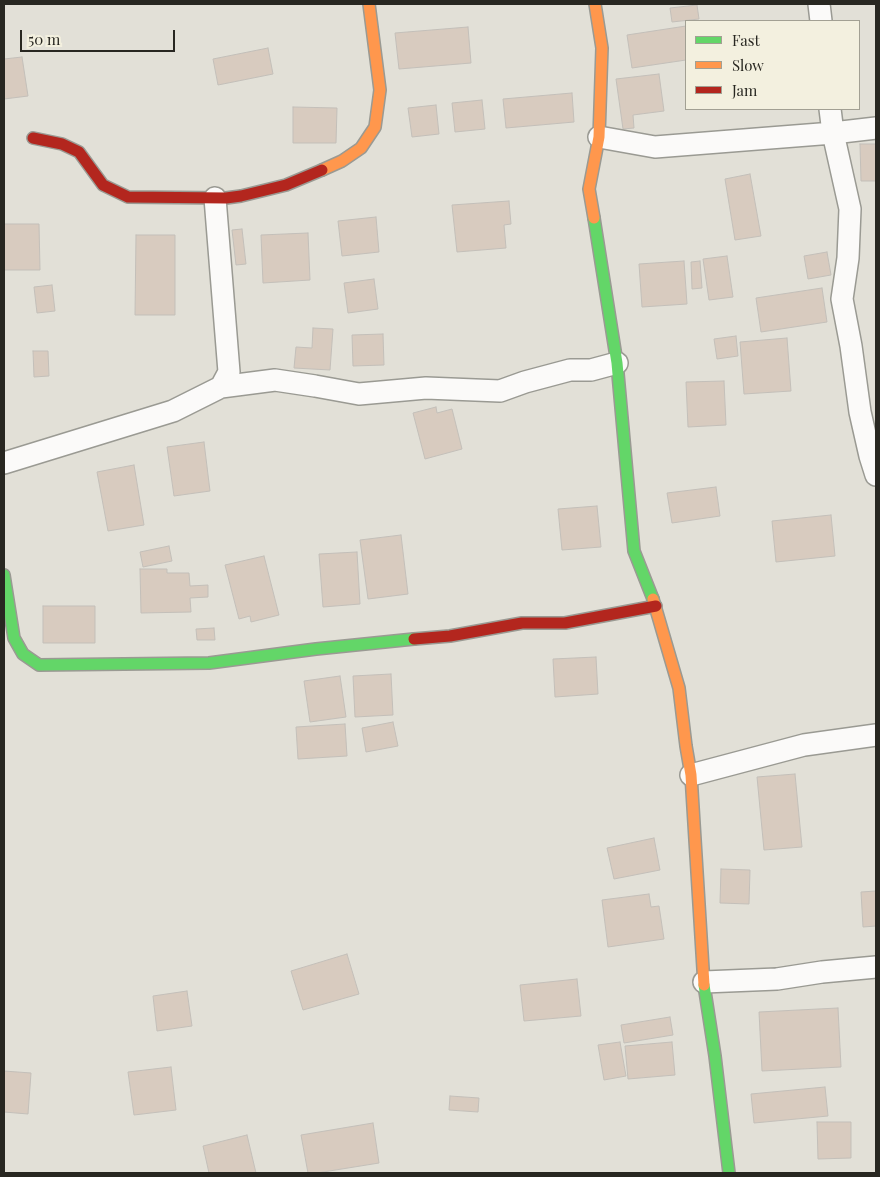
<!DOCTYPE html>
<html>
<head>
<meta charset="utf-8">
<style>
  body { margin:0 }
  #map { position:relative; width:880px; height:1177px; overflow:hidden; background:#e2e0d7; font-family:"Playfair Display",serif }
  canvas { display:block }
  .frame { position:absolute; inset:0; border:5px solid #282721; pointer-events:none }
  .legend { position:absolute; left:685px; top:20px; width:175px; height:90px; box-sizing:border-box; background:#f3f0df; border:1px solid #a2a093; margin:0; padding:6px 9px; list-style:none; font-size:15px; color:#282721 }
  .legend li { display:flex; align-items:center; gap:10px; height:25px }
  .legend b { width:25px; border:1px solid #a2a093 }
  .scale { position:absolute; left:20px; top:30px; width:155px; height:22px; box-sizing:border-box; border:2px solid #282721; border-top:0; padding-left:6px; font-size:15px; line-height:18px; white-space:nowrap; color:#282721; -webkit-text-stroke:4px #f3f0df; paint-order:stroke }
</style>
</head>
<body>
<div id="map">
<canvas width="880" height="1177"></canvas>
<div class="frame"></div>
<ul class="legend">
<li><b style="height:6px;background:#63d668"></b>Fast</li>
<li><b style="height:6px;background:#ff974d"></b>Slow</li>
<li><b style="height:6px;background:#b3261e"></b>Jam</li>
</ul>
<div class="scale">50 m</div>
</div>
<script>
const c = document.querySelector('canvas').getContext('2d');
c.lineJoin = 'round';
function paint(path, color) { c.fillStyle = color; c.fill(path, 'evenodd'); }
const toPath = rows => new Path2D(rows.map(r => 'M' + r).join(''));
function stroke(path, color, width, dash) { c.strokeStyle = color; c.lineWidth = width; c.lineCap = dash ? 'butt' : 'round'; c.setLineDash(dash || []); c.stroke(path); }
const building = toPath([
  [697,5,699,19,672,22,670,8,697,5],
  [686,26,686,60,632,68,627,35,686,26],
  [468,27,471,63,399,69,395,33,468,27],
  [268,48,273,74,218,85,213,59,268,48],
  [22,57,28,96,4,99,4,59,22,57],
  [659,74,664,111,633,115,634,128,623,129,616,79,659,74],
  [572,93,574,122,506,128,503,99,572,93],
  [482,100,485,129,455,132,452,103,482,100],
  [436,105,439,134,412,137,408,108,436,105],
  [293,107,337,108,336,143,293,143,293,107],
  [860,144,876,144,876,181,861,181,860,144],
  [750,174,761,236,735,240,725,179,750,174],
  [509,201,511,224,504,225,506,248,457,252,452,205,509,201],
  [376,217,379,252,342,256,338,221,376,217],
  [4,224,39,224,40,270,4,270,4,224],
  [242,229,246,264,236,265,232,230,242,229],
  [308,233,310,280,263,283,261,235,308,233],
  [136,235,175,235,175,315,135,315,136,235],
  [827,252,831,275,808,279,804,256,827,252],
  [727,256,733,297,709,300,703,259,727,256],
  [684,261,687,304,642,307,639,264,684,261],
  [700,261,702,288,692,289,691,262,700,261],
  [374,279,378,309,348,313,344,283,374,279],
  [52,285,55,311,37,313,34,287,52,285],
  [822,288,827,322,761,332,756,298,822,288],
  [313,328,333,329,330,370,294,368,296,347,312,348,313,328],
  [383,334,384,365,353,366,352,335,383,334],
  [736,336,738,356,717,359,714,339,736,336],
  [787,338,791,391,744,394,740,342,787,338],
  [33,351,48,351,49,376,34,377,33,351],
  [724,381,726,425,688,427,686,382,724,381],
  [436,407,437,413,452,409,462,449,425,459,413,413,436,407],
  [204,442,210,491,174,496,167,447,204,442],
  [134,465,144,525,108,531,97,472,134,465],
  [716,487,720,516,672,523,667,493,716,487],
  [597,506,601,547,562,550,558,509,597,506],
  [831,515,835,556,776,562,772,521,831,515],
  [401,535,408,594,368,599,360,540,401,535],
  [169,546,172,561,143,567,140,552,169,546],
  [357,552,360,604,323,607,319,554,357,552],
  [264,556,279,615,251,622,250,616,239,619,225,565,264,556],
  [140,569,167,569,167,573,189,573,190,586,208,585,208,597,190,598,191,612,141,613,140,569],
  [43,606,95,606,95,643,43,643,43,606],
  [214,628,215,640,197,640,196,629,214,628],
  [596,657,598,694,555,697,553,659,596,657],
  [391,674,393,715,355,717,353,676,391,674],
  [340,676,346,717,310,722,304,681,340,676],
  [393,722,398,746,366,752,362,728,393,722],
  [345,724,347,756,298,759,296,727,345,724],
  [795,774,802,847,764,850,757,777,795,774],
  [654,838,660,870,614,879,607,848,654,838],
  [721,869,750,870,749,904,720,903,721,869],
  [876,891,876,926,863,927,861,892,876,891],
  [649,894,651,907,659,906,664,939,608,947,602,900,649,894],
  [347,954,359,994,303,1010,291,971,347,954],
  [577,979,581,1016,524,1021,520,985,577,979],
  [187,991,192,1026,157,1031,153,996,187,991],
  [838,1008,841,1067,762,1071,759,1012,838,1008],
  [670,1017,673,1035,624,1043,621,1025,670,1017],
  [620,1042,626,1076,604,1080,598,1045,620,1042],
  [672,1042,675,1075,628,1079,625,1046,672,1042],
  [171,1067,176,1110,134,1115,128,1072,171,1067],
  [4,1071,31,1073,28,1114,4,1112,4,1071],
  [825,1087,828,1116,754,1123,751,1094,825,1087],
  [450,1096,479,1098,478,1112,449,1110,450,1096],
  [817,1122,851,1122,851,1158,818,1159,817,1122],
  [373,1123,379,1163,317,1173,308,1173,301,1135,373,1123],
  [247,1135,256,1173,209,1173,203,1146,247,1135]
]);
paint(building, '#d8cbbf');
stroke(building, '#c3bfb9', 1);
const street = toPath([
  [819,4,821,21],
  [830,109,833,133,850,209,848,258,842,299,851,346,860,412,870,456,876,475],
  [599,137,655,147,833,133,876,128],
  [221,387,275,380,315,386,359,394,426,388,500,391,525,382,570,370,591,370,617,363],
  [4,463,173,411,221,387,229,372,215,198],
  [691,775,804,745,876,735],
  [704,982,777,979,822,972,876,967]
]);
const fast = toPath([
  [594,218,617,363,634,551,653,599],
  [4,575,14,638,23,654,39,665,209,663,316,649,414,639],
  [704,985,715,1056,729,1173]
]);
const slow = toPath([
  [322,170,342,161,361,148,375,127,380,90,369,4],
  [594,218,589,189,599,137,602,48,595,4],
  [653,599,679,688,686,746,691,775,704,985]
]);
const jam = toPath([
  [33,138,62,144,79,152,103,185,128,197,226,198,241,196,286,185,322,170],
  [414,639,450,636,522,623,565,623,656,606]
]);
stroke(street, '#9a9a93', 24);
stroke(fast, '#9a9a93', 14);
stroke(slow, '#9a9a93', 14);
stroke(jam, '#9a9a93', 14);
stroke(street, '#fbfaf9', 21);
stroke(fast, '#63d668', 11);
stroke(slow, '#ff974d', 11);
stroke(jam, '#b3261e', 11);
</script>
</body>
</html>
